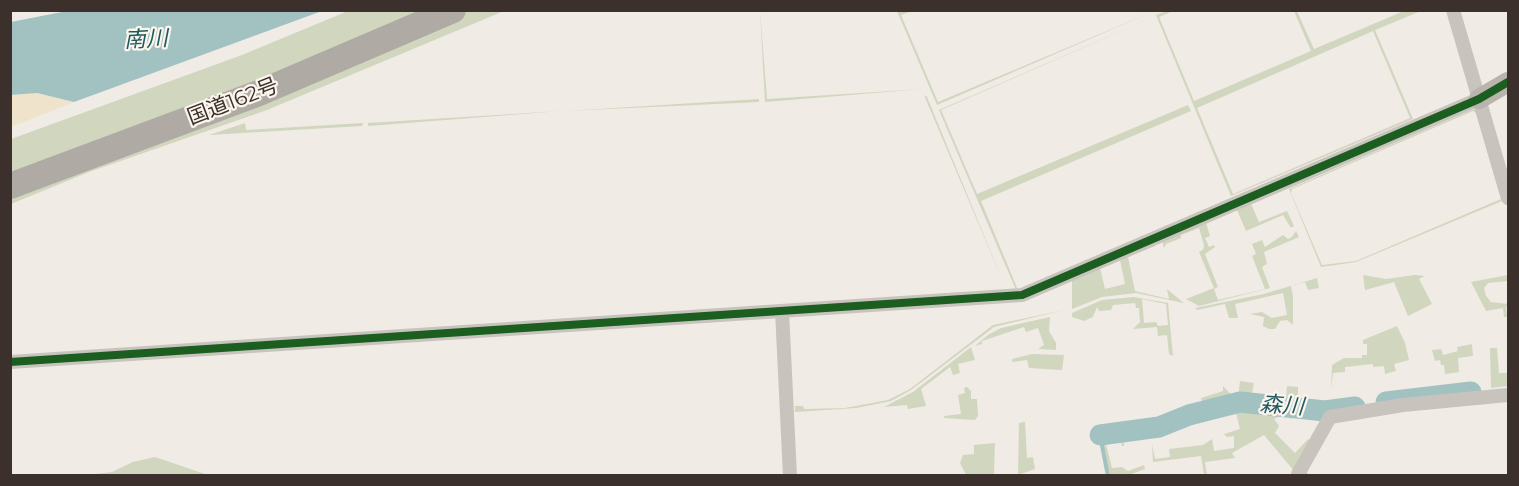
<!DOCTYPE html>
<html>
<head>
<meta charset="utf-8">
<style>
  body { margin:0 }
  #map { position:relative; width:1519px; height:486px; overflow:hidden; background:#f0ebe5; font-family:Montserrat,sans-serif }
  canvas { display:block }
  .frame { position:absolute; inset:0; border:12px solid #3b302b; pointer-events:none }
</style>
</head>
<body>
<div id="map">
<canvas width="1519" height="486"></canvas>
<div class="frame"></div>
</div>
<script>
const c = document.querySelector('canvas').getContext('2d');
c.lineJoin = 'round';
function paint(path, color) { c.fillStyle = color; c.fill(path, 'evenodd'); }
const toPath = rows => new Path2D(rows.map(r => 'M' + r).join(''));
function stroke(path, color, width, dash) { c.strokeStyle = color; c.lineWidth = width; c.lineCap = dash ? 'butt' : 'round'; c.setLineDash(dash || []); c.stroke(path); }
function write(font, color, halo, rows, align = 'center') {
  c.font = font + ' Montserrat,"Noto Sans JP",sans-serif'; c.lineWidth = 4.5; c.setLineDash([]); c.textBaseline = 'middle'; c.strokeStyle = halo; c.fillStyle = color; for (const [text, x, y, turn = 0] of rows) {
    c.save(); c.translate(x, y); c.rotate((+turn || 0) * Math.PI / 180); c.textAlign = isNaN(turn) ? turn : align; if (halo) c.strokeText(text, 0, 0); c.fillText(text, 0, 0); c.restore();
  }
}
paint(toPath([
  [348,11,437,11,11,180,11,139,242,55],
  [468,11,504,11,267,110,89,172,11,204,11,193,325,73],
  [760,11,767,99,923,89,765,102],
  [897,11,912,11,901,15,938,102,1150,13,937,105],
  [1167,11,1173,11,1159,17,1194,101,1311,51,1294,11,1297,11,1314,49,1404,11,1421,11,1375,30,1413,119,1231,196,1156,15],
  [1373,31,1410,118,1233,194,1197,108],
  [1151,18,941,110,977,194,1188,105,1191,111,981,201,1018,290,1016,290,939,110],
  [924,95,927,97,1004,284],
  [759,99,759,102,566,111],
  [1474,109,1478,111,1502,201,1356,262,1321,267,1289,189],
  [1473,111,1476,113,1501,199,1356,261,1322,265,1291,193,1292,189],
  [561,111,368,126,368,123],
  [245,123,246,130,363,123,362,126,209,135],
  [1251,204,1259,222,1287,211,1294,226,1291,228,1283,215,1246,231,1237,210],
  [1206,223,1210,236,1205,238,1209,247,1214,245,1215,247,1205,254,1218,287,1214,289,1218,300,1265,289,1252,256,1256,254,1252,244,1262,240,1265,247,1283,235,1288,239,1292,237,1296,231,1299,237,1264,252,1267,264,1262,267,1270,288,1199,306,1186,299,1214,288,1199,252,1203,250,1204,245,1199,228,1181,235,1181,238,1166,244,1164,248,1163,245,1163,242],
  [1152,245,1155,246,1128,257,1135,291,1169,299,1167,289,1184,303,1136,293,1102,297,1072,309,1072,279],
  [1120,260,1125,284,1105,289,1100,268],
  [1363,275,1386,279,1415,275,1425,276,1419,279,1432,304,1408,316,1394,282,1365,290],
  [1508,275,1508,281,1488,283,1484,288,1486,296,1491,302,1508,304,1506,308,1507,317,1504,317,1503,308,1486,311,1471,282],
  [1317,278,1319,288,1308,290,1305,282,1291,286,1293,296,1293,325,1287,320,1280,321,1275,329,1269,329,1263,326,1264,317,1250,314,1262,312,1272,318,1287,315,1283,293,1235,304,1238,318,1229,318,1225,304,1197,310,1195,308,1264,294],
  [1134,297,1168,303,1173,356,1169,354,1167,335,1158,336,1157,327,1133,329,1140,322,1139,308,1136,308,1135,303,1113,305,1111,310,1099,311,1097,307,1093,317,1084,321,1072,317,1072,313,1102,300],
  [1142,299,1166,304,1168,325,1158,326,1156,322,1144,323],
  [1064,310,994,327,911,390,891,401,856,408,795,412,795,406,803,406,804,409,845,408,888,400,910,389,993,325],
  [1050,317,1049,331,1056,343,1056,350,1038,349,1044,345,1038,328,1026,332,1024,327,982,341,982,344,975,346,988,335,1001,328],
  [1397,326,1405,343,1409,360,1394,364,1396,371,1385,374,1384,366,1373,367,1373,364,1345,367,1345,372,1333,373,1331,390,1332,365,1344,358,1362,358,1362,355,1367,355,1367,344,1363,344,1363,340],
  [1472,344,1473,356,1458,358,1459,372,1445,374,1444,365,1441,365,1440,360,1435,361,1432,350,1441,349,1443,355,1458,351,1457,347],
  [971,347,975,360,958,364,960,373,953,375,950,367,921,389,926,406,908,409,907,405,884,407,913,392],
  [1490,348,1497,348,1499,373,1508,373,1508,386,1491,388],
  [1032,354,1064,355,1062,370,1029,368,1027,360,1012,362,1012,359],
  [1240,381,1254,383,1251,399,1278,403,1286,400,1287,386,1298,387,1298,398,1306,401,1306,407,1284,405,1283,402,1280,404,1238,399],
  [1223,386,1237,401,1198,410,1203,407,1201,398,1223,391],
  [967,387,971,391,971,399,977,399,978,416,975,420,944,418,944,416,961,414,958,395,965,393,964,388],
  [1238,405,1297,411,1291,419,1286,414,1274,419,1279,426,1275,433,1295,453,1308,439,1312,443,1294,471,1264,435,1232,453,1235,458,1205,462,1207,475,1204,475,1201,456,1153,462,1152,444,1155,459,1170,457,1169,449,1203,445,1212,439,1214,451,1234,448,1234,436,1227,437,1224,434,1240,429,1235,409,1201,417,1162,432,1123,437,1124,446,1122,446,1120,437,1105,440,1112,468,1122,467,1128,471,1144,465,1145,469,1129,475,1110,476,1102,436,1159,429,1189,417],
  [1025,422,1027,458,1033,457,1035,469,1018,475,1019,423],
  [995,443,994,475,966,475,960,463,963,455,974,454,974,445],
  [155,457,208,475,87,475,112,472,133,462]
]), '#d1d6bf');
paint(toPath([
  [37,93,74,102,11,127,11,95]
]), '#efe3cc');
paint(toPath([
  [67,11,67,10,322,11,74,102,37,93,11,95,11,22]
]), '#a1c2c1');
stroke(toPath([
  [1100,435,1108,476]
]), '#a1c2c1', 4);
stroke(toPath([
  [1386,402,1471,392],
  [1100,435,1159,427,1189,415,1240,402,1325,411,1355,407]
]), '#a1c2c1', 21);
stroke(toPath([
  [1453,10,1508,198],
  [782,311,790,476],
  [10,362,1022,295,1479,99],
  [1301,476,1298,474,1330,417,1403,405,1508,395]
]), '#c9c3be', 14);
stroke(toPath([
  [1479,99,1508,82]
]), '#bab3ae', 20);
stroke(toPath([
  [10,186,259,93,453,10]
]), '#afaaa4', 26);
stroke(toPath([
  [10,362,1022,295,1479,99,1508,82]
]), '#1b5e20', 8);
write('21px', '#3b302b', '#fbf5ee', [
  ["国道162号",233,102,-21]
]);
write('italic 22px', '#1f5a5e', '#fbf5ee', [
  ["南川",146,40,-3],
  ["森川",1282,406,4]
]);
</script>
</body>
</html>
